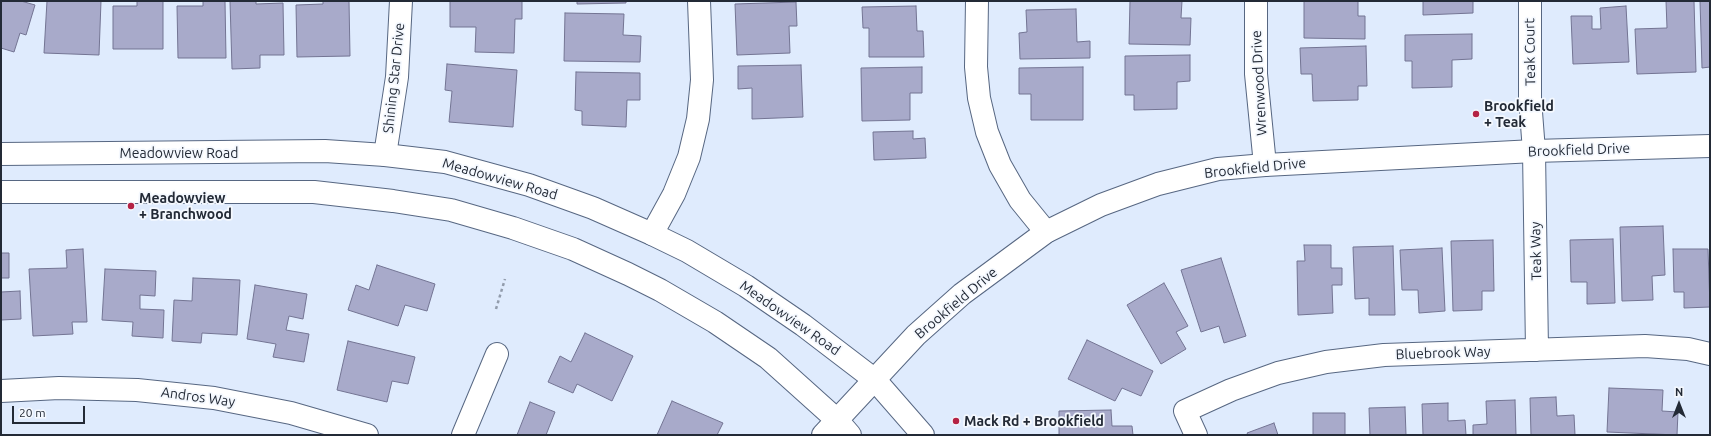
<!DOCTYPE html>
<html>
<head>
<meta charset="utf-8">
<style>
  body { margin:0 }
  #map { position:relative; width:1711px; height:436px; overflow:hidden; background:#dfebfd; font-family:Ubuntu,sans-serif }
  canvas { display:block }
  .frame { position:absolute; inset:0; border:2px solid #232a36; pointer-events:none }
  .north { position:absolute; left:1659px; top:384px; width:40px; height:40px; -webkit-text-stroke:3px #f4f8fe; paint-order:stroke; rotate:0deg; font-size:11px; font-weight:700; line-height:16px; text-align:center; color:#232a36 }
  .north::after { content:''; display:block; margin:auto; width:14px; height:18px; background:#232a36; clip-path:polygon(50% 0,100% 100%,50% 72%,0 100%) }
  .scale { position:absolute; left:12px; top:406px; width:73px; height:18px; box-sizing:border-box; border:2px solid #232a36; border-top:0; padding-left:5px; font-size:12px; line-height:14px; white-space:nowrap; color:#232a36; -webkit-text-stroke:3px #f4f8fe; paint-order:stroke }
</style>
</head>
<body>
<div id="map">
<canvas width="1711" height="436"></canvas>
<div class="frame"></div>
<div class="north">N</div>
<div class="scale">20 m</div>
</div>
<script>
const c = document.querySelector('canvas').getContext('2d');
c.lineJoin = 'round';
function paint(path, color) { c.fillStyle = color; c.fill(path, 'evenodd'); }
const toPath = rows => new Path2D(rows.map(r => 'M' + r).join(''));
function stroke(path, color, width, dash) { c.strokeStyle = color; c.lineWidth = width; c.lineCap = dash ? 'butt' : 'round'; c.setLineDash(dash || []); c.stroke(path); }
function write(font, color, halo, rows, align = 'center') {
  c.font = font + ' Ubuntu,sans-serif'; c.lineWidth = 3.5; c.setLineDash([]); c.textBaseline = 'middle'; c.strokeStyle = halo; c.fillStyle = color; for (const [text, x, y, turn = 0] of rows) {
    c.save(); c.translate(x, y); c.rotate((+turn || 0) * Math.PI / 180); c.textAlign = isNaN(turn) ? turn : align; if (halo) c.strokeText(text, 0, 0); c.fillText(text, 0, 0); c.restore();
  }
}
const building = toPath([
  [1,1,21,1,35,5,26,35,20,33,14,52,1,48,1,1],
  [47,1,101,1,99,55,44,53,47,1],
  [137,1,163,1,163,49,113,49,113,6,137,6,137,1],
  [203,1,225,1,226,58,178,58,177,6,203,6,203,1],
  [230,1,256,1,256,4,283,3,284,55,260,55,260,68,232,69,230,1],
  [323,1,349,1,350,56,297,57,296,5,323,4,323,1],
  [450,1,522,1,522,19,515,19,514,53,475,52,476,27,450,27,450,1],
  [577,1,626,1,626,3,577,4,577,1],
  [1130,1,1182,1,1181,18,1191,18,1190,45,1129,44,1130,1],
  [1304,1,1358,1,1358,16,1365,16,1365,39,1304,38,1304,1],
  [1423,1,1473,1,1473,13,1423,15,1423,1],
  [1666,1,1694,1,1696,72,1637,74,1635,29,1667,28,1666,1],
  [1700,1,1710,1,1710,67,1702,68,1700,1],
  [796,2,797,26,789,26,790,53,737,55,735,4,796,2],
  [916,6,917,31,923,31,924,57,869,57,869,28,863,28,862,7,916,6],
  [1626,6,1629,62,1573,64,1571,16,1592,16,1592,29,1601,29,1600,8,1626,6],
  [1076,9,1077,42,1090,41,1090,58,1020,59,1019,33,1027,32,1026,10,1076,9],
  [565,13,624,14,623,35,641,36,640,62,564,61,565,13],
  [1472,34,1472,59,1452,60,1452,87,1412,88,1412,61,1405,61,1405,35,1472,34],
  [1366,46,1367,86,1358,86,1358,100,1313,101,1312,74,1301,74,1300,48,1366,46],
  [1190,55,1190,81,1177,82,1177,109,1134,110,1134,95,1125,95,1125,56,1190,55],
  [447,64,517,70,513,127,449,122,452,91,445,90,447,64],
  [801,65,803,117,752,119,752,88,738,89,738,66,801,65],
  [922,67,922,93,910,93,910,120,862,121,861,68,922,67],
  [1083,67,1083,120,1031,120,1031,94,1019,94,1019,68,1083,67],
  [576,72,640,73,640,100,627,100,626,127,582,125,582,111,575,110,576,72],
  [913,131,913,139,925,138,926,158,874,160,873,132,913,131],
  [1663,226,1665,275,1652,276,1653,300,1622,301,1620,227,1663,226],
  [1613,239,1615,303,1587,304,1587,282,1571,282,1570,240,1613,239],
  [1493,240,1494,291,1482,291,1482,310,1453,311,1451,241,1493,240],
  [1304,245,1331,245,1331,268,1342,268,1342,285,1332,285,1333,313,1298,315,1297,261,1305,261,1304,245],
  [1393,246,1395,315,1369,315,1369,298,1355,299,1353,247,1393,246],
  [1442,248,1445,311,1419,313,1418,290,1402,290,1400,250,1442,248],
  [83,249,87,322,72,322,73,334,33,336,29,269,67,268,66,250,83,249],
  [1673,249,1708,249,1710,307,1684,308,1684,292,1674,292,1673,249],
  [1,253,9,253,9,278,1,278,1,253],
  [1221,258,1246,336,1224,343,1219,326,1201,332,1181,270,1221,258],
  [377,265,435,284,427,311,405,305,398,326,348,310,356,285,369,290,377,265],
  [105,269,156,271,155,296,140,295,140,309,164,310,163,338,132,336,133,322,102,320,105,269],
  [193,278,240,280,237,335,202,333,201,343,172,341,174,300,192,301,193,278],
  [1164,283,1188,326,1176,332,1186,349,1161,364,1127,305,1164,283],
  [255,285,307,294,303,319,289,316,286,330,309,334,304,362,273,357,276,344,247,339,255,285],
  [20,291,21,319,1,320,1,292,20,291],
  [585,333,633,356,612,401,577,384,573,393,548,382,560,356,571,362,585,333],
  [1087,340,1153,371,1141,396,1122,388,1115,401,1068,379,1087,340],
  [348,341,415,357,408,384,392,381,387,402,337,390,348,341],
  [1609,388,1663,390,1662,411,1678,412,1677,435,1607,432,1609,388],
  [1556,397,1557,416,1574,415,1575,435,1531,435,1530,398,1556,397],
  [1515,400,1516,435,1473,435,1473,425,1487,424,1486,401,1515,400],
  [672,401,723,423,717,435,657,435,672,401],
  [530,402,555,412,546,435,517,435,530,402],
  [1448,403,1448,421,1465,420,1466,435,1423,435,1422,404,1448,403],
  [1405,407,1406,435,1370,435,1369,408,1405,407],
  [1111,410,1112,426,1132,426,1133,435,1059,435,1059,411,1111,410],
  [1313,413,1345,413,1345,435,1313,435,1313,413],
  [1274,423,1278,435,1248,435,1247,433,1274,423]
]);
paint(building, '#a8aaca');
stroke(building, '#737493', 1);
const minor = toPath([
  [977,1,976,67,979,98,987,132,1000,165,1020,200,1046,232],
  [1256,1,1256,74,1265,165],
  [1530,1,1530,99,1534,151,1537,350],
  [385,155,397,77,401,1],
  [652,234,674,194,689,157,698,119,702,80,699,1],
  [1,391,59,388,137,390,214,398,291,413,367,435],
  [463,435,497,354],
  [823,435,837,420],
  [1196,435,1185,411,1231,390,1278,373,1326,362,1384,355,1645,346,1688,349,1710,354]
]);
const tertiary = toPath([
  [837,420,916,335,962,294,1046,232,1101,205,1158,184,1218,169,1265,165,1534,151,1710,146]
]);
const secondary = toPath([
  [1,154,325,151,385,155,445,162,529,185,593,208,652,234,687,251,746,286,803,325,875,380,923,435],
  [1,192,314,192,393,201,451,210,513,228,573,249,628,274,660,290,715,322,768,358,837,420,850,435]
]);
stroke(minor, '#576782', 24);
stroke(tertiary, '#576782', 24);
stroke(secondary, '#576782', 24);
stroke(toPath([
  [496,309,505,279]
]), '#929cac', 2.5, [3, 3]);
stroke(minor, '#fff', 22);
stroke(tertiary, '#fff', 22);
stroke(secondary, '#fff', 22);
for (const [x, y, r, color] of [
  [1476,114,4,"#b42244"],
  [131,206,4,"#b42244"],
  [956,421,4,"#b42244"]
]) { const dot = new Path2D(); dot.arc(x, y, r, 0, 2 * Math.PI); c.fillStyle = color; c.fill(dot); stroke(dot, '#f4f8fe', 1.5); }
write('14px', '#232a36', '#f4f8fe', [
  ["Teak Court",1530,52,-91],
  ["Shining Star Drive",394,78,-84],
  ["Wrenwood Drive",1259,83,-93],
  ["Brookfield Drive",1579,150,-2],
  ["Meadowview Road",179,153],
  ["Brookfield Drive",1255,168,-6],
  ["Meadowview Road",500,179,16],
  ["Teak Way",1536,251,-91],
  ["Brookfield Drive",956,303,-40],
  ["Meadowview Road",790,318,35],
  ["Bluebrook Way",1443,353,-2],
  ["Andros Way",198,397,8]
]);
write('bold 14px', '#232a36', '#f4f8fe', [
  ["Brookfield",1484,106],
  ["+ Teak",1484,122],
  ["Meadowview",139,198],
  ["+ Branchwood",139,214],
  ["Mack Rd + Brookfield",964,421]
], 'left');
</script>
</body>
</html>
